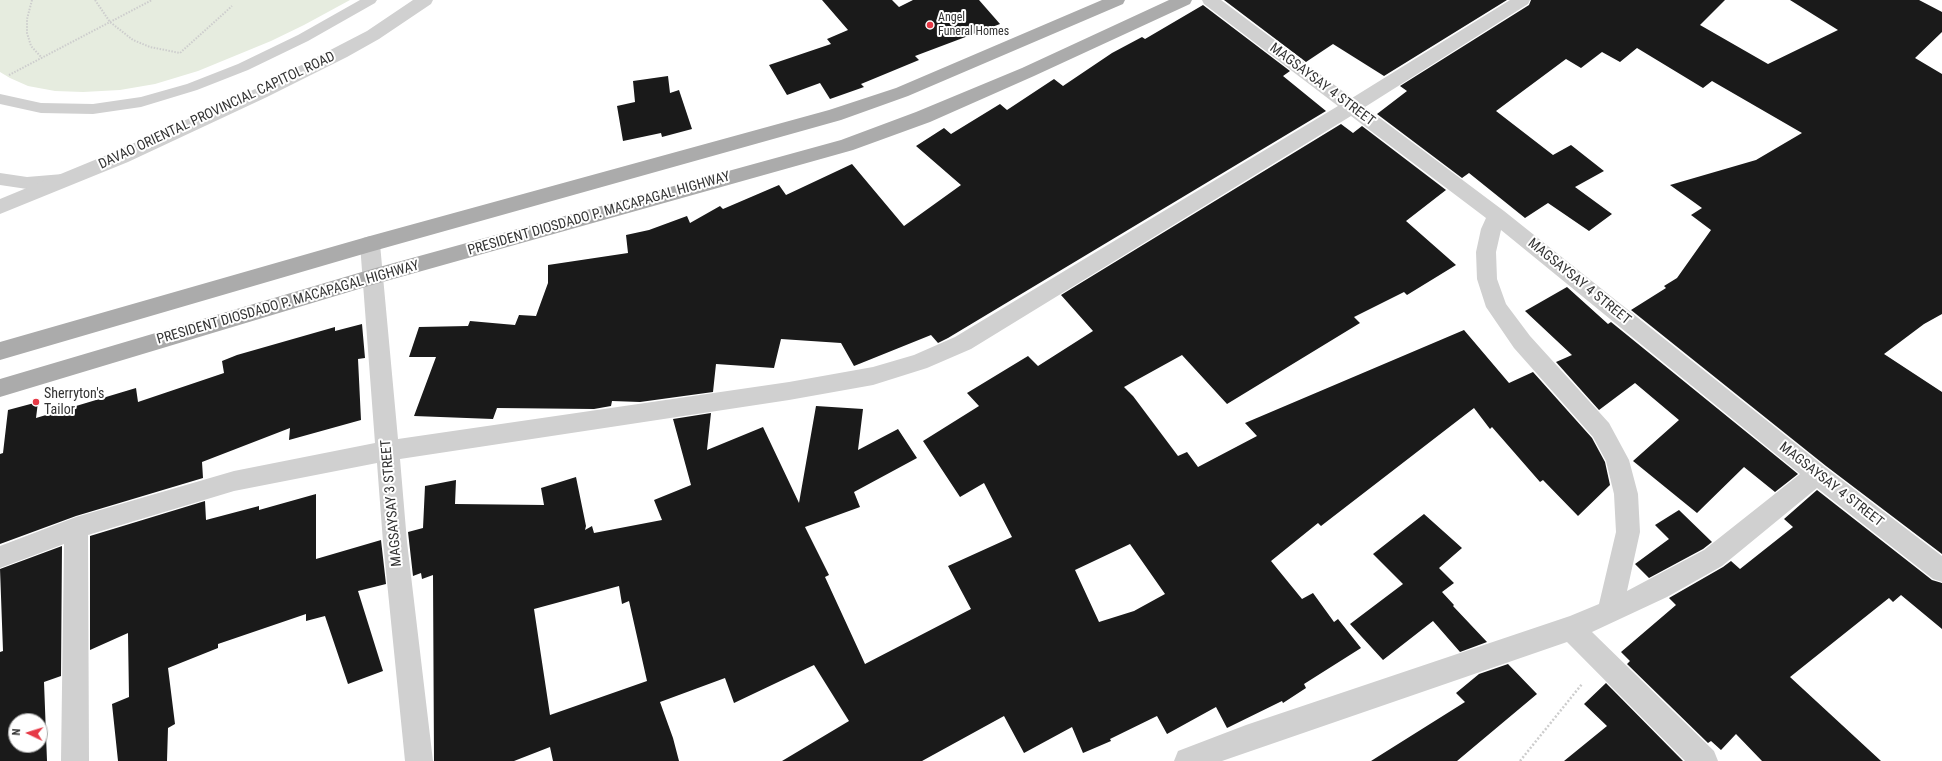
<!DOCTYPE html>
<html>
<head>
<meta charset="utf-8">
<style>
  body { margin:0 }
  #map { position:relative; width:1942px; height:761px; overflow:hidden; background:#fff; font-family:"Roboto Condensed",sans-serif }
  canvas { display:block }
  .north { position:absolute; left:8px; top:713px; width:40px; height:40px; box-sizing:border-box; background:#fff; border:1px solid #adadad; border-radius:50%; rotate:274deg; font-size:11px; font-weight:700; line-height:16px; text-align:center; color:#333 }
  .north::after { content:''; display:block; margin:auto; width:14px; height:18px; background:#e63946; clip-path:polygon(50% 0,100% 100%,50% 72%,0 100%) }
</style>
</head>
<body>
<div id="map">
<canvas width="1942" height="761"></canvas>
<div class="north">N</div>
</div>
<script>
const c = document.querySelector('canvas').getContext('2d');
c.lineJoin = 'round';
function paint(path, color) { c.fillStyle = color; c.fill(path, 'evenodd'); }
const toPath = rows => new Path2D(rows.map(r => 'M' + r).join(''));
function stroke(path, color, width, dash) { c.strokeStyle = color; c.lineWidth = width; c.lineCap = dash ? 'butt' : 'round'; c.setLineDash(dash || []); c.stroke(path); }
function write(font, color, halo, rows, align = 'center') {
  c.font = font + ' "Roboto Condensed",sans-serif'; c.lineWidth = 4; c.setLineDash([]); c.textBaseline = 'middle'; c.strokeStyle = halo; c.fillStyle = color; for (const [text, x, y, turn = 0] of rows) {
    c.save(); c.translate(x, y); c.rotate((+turn || 0) * Math.PI / 180); c.textAlign = isNaN(turn) ? turn : align; if (halo) c.strokeText(text, 0, 0); c.fillText(text, 0, 0); c.restore();
  }
}
paint(toPath([
  [0,0,350,0,304,25,271,41,198,71,155,84,120,90,83,92,55,91,28,86,10,78,0,72]
]), '#e6ecdf');
paint(toPath([
  [822,0,892,0,899,7,913,0,979,0,1000,24,915,56,919,60,861,84,864,87,830,99,820,83,787,95,769,65,831,44,827,39,848,30],
  [1224,0,1507,0,1384,76,1333,44,1306,62],
  [1531,0,1725,0,1700,25,1768,64,1838,30,1790,0,1919,0,1942,12,1942,32,1915,58,1942,74,1942,314,1924,324,1884,354,1942,392,1942,554,1826,466,1631,310,1666,288,1664,286,1677,278,1711,230,1691,215,1702,208,1670,185,1756,160,1802,133,1712,81,1703,88,1637,48,1620,62,1602,52,1581,68,1566,59,1496,111,1553,155,1571,145,1604,171,1575,187,1612,214,1589,231,1548,203,1525,218,1469,173,1462,178,1377,114,1407,91,1400,86,1529,5],
  [1203,5,1290,71,1283,76,1326,111,948,338,938,343,931,335,854,366,841,343,781,339,774,368,716,364,713,392,640,402,612,401,611,406,594,409,497,408,493,419,414,416,436,357,409,357,419,327,468,326,470,321,515,325,519,315,536,316,548,283,548,265,628,253,626,235,649,230,687,216,690,223,720,206,723,209,779,185,786,195,852,164,904,226,961,185,916,146,944,128,951,134,1000,104,1007,110,1054,79,1063,86,1112,53,1142,37,1145,39],
  [668,76,670,93,679,90,692,129,662,137,661,133,623,141,617,106,635,102,633,81],
  [1341,124,1353,133,1362,126,1446,190,1406,221,1456,265,1407,295,1404,292,1354,317,1360,323,1227,404,1182,355,1124,387,1133,396,1178,456,1187,452,1198,467,1257,436,1245,423,1464,330,1509,383,1533,372,1592,438,1605,462,1610,485,1578,516,1543,480,1540,482,1492,427,1490,429,1474,408,1321,526,1318,523,1271,561,1302,599,1313,593,1334,622,1338,619,1361,648,1304,684,1306,688,1283,703,1282,701,1227,728,1216,707,1167,734,1157,716,1110,739,1111,741,1083,753,1072,727,1024,753,1004,716,922,761,782,761,849,721,814,665,734,703,725,678,660,702,673,738,679,761,553,761,550,747,514,761,434,761,433,575,422,579,421,573,413,576,408,532,423,528,425,486,456,480,455,504,544,505,541,488,576,477,586,526,585,530,592,526,594,533,662,520,654,500,691,485,673,419,711,413,707,450,763,427,799,503,816,406,863,409,858,450,898,429,917,458,854,492,860,507,805,527,829,575,825,577,865,664,971,609,948,566,1012,537,984,483,960,497,923,441,979,406,967,393,1028,356,1038,366,1093,331,1061,295],
  [1130,544,1165,594,1134,611,1099,622,1075,570],
  [619,586,622,604,629,601,647,681,550,715,534,609],
  [1567,287,1608,324,1611,322,1798,474,1775,492,1744,467,1697,513,1633,461,1679,420,1635,383,1599,410,1556,362,1572,355,1525,311],
  [362,324,365,358,358,359,361,420,289,440,290,428,202,462,203,478,76,516,0,544,0,454,3,453,8,410,38,402,36,418,136,388,138,402,224,373,222,361,237,355,335,327,335,331],
  [1817,490,1932,580,1942,583,1942,629,1901,595,1893,602,1889,598,1790,677,1881,761,1762,761,1736,734,1721,750,1711,741,1708,743,1627,664,1630,661,1621,652,1676,605,1669,598,1723,567,1731,561,1740,569,1793,527,1784,519],
  [316,494,316,559,381,540,386,584,358,591,383,671,348,684,325,616,306,621,306,614,218,644,218,648,168,668,175,724,168,728,167,761,118,761,112,704,129,697,128,633,90,650,90,536,205,501,206,520,259,506,259,510],
  [1679,510,1712,542,1703,549,1649,578,1635,564,1669,539,1655,525],
  [1424,514,1462,548,1439,568,1454,583,1442,592,1454,605,1453,606,1487,642,1460,652,1433,621,1383,660,1350,624,1403,584,1373,554],
  [62,546,61,676,44,682,47,761,0,761,0,652,3,651,0,569],
  [16,721,40,721,40,745,16,745],
  [1508,664,1537,694,1457,761,1371,761,1465,702,1456,693,1479,674],
  [1606,683,1683,761,1564,761,1607,726,1584,704]
]), '#1a1a1a');
stroke(toPath([
  [32,0,27,19,27,33,31,46,42,58],
  [95,0,110,22,133,40,150,47,180,53,232,6],
  [9,75,152,0]
]), '#cdcdcd', 2, [1.5, 1.5]);
stroke(toPath([
  [1520,761,1582,684]
]), '#cdcdcd', 2.5, [2, 2]);
paint(toPath([
  [360,0,377,0,375,3,308,41,248,70,197,90,141,107,93,114,41,113,0,104,0,94,41,103,93,104,141,97,187,84,238,64,298,35,360,0],
  [0,173,27,177,63,174,68,176,70,180,68,184,63,186,27,189,0,185,0,173]
]), '#d0d0d0');
paint(toPath([
  [1202,0,1221,0,1352,98,1510,0,1530,0,1528,4,1365,107,1504,211,1825,467,1942,556,1942,582,1933,579,1817,488,1722,566,1667,597,1592,632,1714,751,1718,761,1685,761,1567,642,1222,761,1174,761,1178,751,1246,725,1570,616,1599,604,1616,532,1614,494,1606,461,1593,437,1514,348,1486,307,1477,279,1476,252,1481,229,1486,218,1351,116,971,349,927,368,873,385,789,400,400,459,407,542,433,761,405,761,383,542,377,463,234,491,88,535,89,761,61,761,64,544,0,568,0,546,76,517,234,471,375,443,360,244,363,238,370,236,377,238,380,244,398,439,789,382,873,367,914,355,955,337,1338,106,1204,4,1202,0],
  [1501,230,1800,474,1704,550,1627,591,1640,532,1638,494,1629,460,1609,423,1530,336,1506,304,1497,279,1496,252,1501,230]
]), '#d0d0d0');
paint(toPath([
  [413,0,433,0,431,4,379,39,347,57,267,97,128,162,0,214,0,199,114,152,255,89,367,31,413,0]
]), '#d0d0d0');
paint(toPath([
  [1102,0,1125,0,1123,4,908,96,841,120,370,252,0,360,0,342,370,236,829,110,896,88,1102,0],
  [1169,0,1192,0,1190,4,1034,76,930,122,853,150,372,285,0,397,0,379,372,269,841,140,916,112,1022,68,1169,0]
]), '#ababab');
for (const [x, y, r, color] of [
  [930,25,4,"#e63946"],
  [36,402,4,"#e63946"]
]) { const dot = new Path2D(); dot.arc(x, y, r, 0, 2 * Math.PI); c.fillStyle = color; c.fill(dot); stroke(dot, '#fff', 1.5); }
write('12px', '#333', '#fff', [
  ["Angel",938,18],
  ["Funeral Homes",938,32]
], 'left');
write('14px', '#333', '#fff', [
  ["MAGSAYSAY 4 STREET",1322,85,37],
  ["DAVAO ORIENTAL PROVINCIAL CAPITOL ROAD",217,111,-25],
  ["PRESIDENT DIOSDADO P. MACAPAGAL HIGHWAY",599,214,-16],
  ["MAGSAYSAY 4 STREET",1579,282,39],
  ["PRESIDENT DIOSDADO P. MACAPAGAL HIGHWAY",288,303,-16],
  ["MAGSAYSAY 4 STREET",1831,485,38],
  ["MAGSAYSAY 3 STREET",392,503,-95]
]);
write('14px', '#333', '#fff', [
  ["Sherryton's",44,394],
  ["Tailor",44,410]
], 'left');
</script>
</body>
</html>
